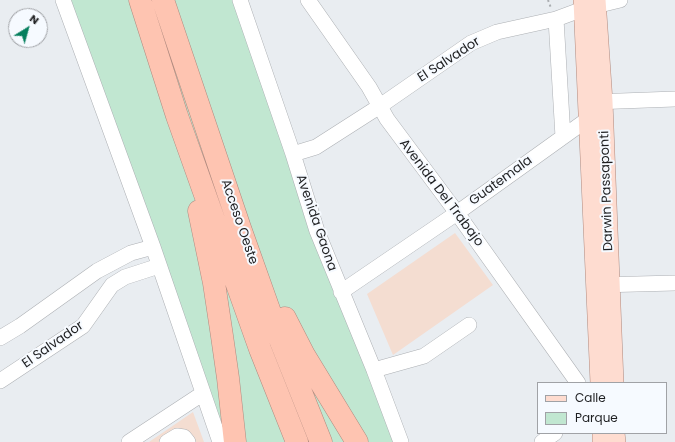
<!DOCTYPE html>
<html>
<head>
<meta charset="utf-8">
<style>
  body { margin:0 }
  #map { position:relative; width:675px; height:442px; overflow:hidden; background:#e9edf1; font-family:Poppins,sans-serif }
  canvas { display:block }
  .legend { position:absolute; left:537px; top:382px; width:130px; height:52px; box-sizing:border-box; background:#f6faff; border:1px solid #a0a2a6; margin:0; padding:5px 7px; list-style:none; font-size:12px; color:#1e1f21 }
  .legend li { display:flex; align-items:center; gap:8px; height:20px }
  .legend b { width:20px; border:1px solid #a0a2a6 }
  .north { position:absolute; left:8px; top:8px; width:40px; height:40px; box-sizing:border-box; background:#f6faff; border:1px solid #a0a2a6; border-radius:50%; rotate:37deg; font-size:11px; font-weight:700; line-height:16px; text-align:center; color:#1e1f21 }
  .north::after { content:''; display:block; margin:auto; width:14px; height:18px; background:#067f5e; clip-path:polygon(50% 0,100% 100%,50% 72%,0 100%) }
</style>
</head>
<body>
<div id="map">
<canvas width="675" height="442"></canvas>
<ul class="legend">
<li><b style="height:5px;background:#fedcd0"></b>Calle</li>
<li><b style="height:11px;background:#c1e7d1"></b>Parque</li>
</ul>
<div class="north">N</div>
</div>
<script>
const c = document.querySelector('canvas').getContext('2d');
c.lineJoin = 'round';
function paint(path, color) { c.fillStyle = color; c.fill(path, 'evenodd'); }
const toPath = rows => new Path2D(rows.map(r => 'M' + r).join(''));
function stroke(path, color, width, dash) { c.strokeStyle = color; c.lineWidth = width; c.lineCap = dash ? 'butt' : 'round'; c.setLineDash(dash || []); c.stroke(path); }
function write(font, color, halo, rows, align = 'center') {
  c.font = font + ' Poppins,sans-serif'; c.lineWidth = 4; c.setLineDash([]); c.textBaseline = 'middle'; c.strokeStyle = halo; c.fillStyle = color; for (const [text, x, y, turn = 0] of rows) {
    c.save(); c.translate(x, y); c.rotate((+turn || 0) * Math.PI / 180); c.textAlign = isNaN(turn) ? turn : align; if (halo) c.strokeText(text, 0, 0); c.fillText(text, 0, 0); c.restore();
  }
}
paint(toPath([
  [455,233,493,285,393,355,367,294],
  [193,412,204,442,149,442]
]), '#f4ddd1');
paint(toPath([
  [63,0,240,0,401,442,220,442]
]), '#c1e7d1');
const minor = toPath([
  [63,0,153,247,220,442],
  [240,0,293,154,317,231,374,370,401,442],
  [308,0,369,87,387,119,457,213,578,383],
  [556,19,563,137],
  [593,102,675,99],
  [293,154,316,147,380,106,471,43,497,32,556,19,583,9,620,0],
  [599,285,675,283],
  [341,292,457,213,588,119,597,117],
  [0,338,20,326,97,271,131,253,153,247],
  [374,370,424,356,469,325],
  [0,381,83,326,112,285,125,277,159,266],
  [129,442,202,394],
  [167,442,177,436,184,437,188,442],
  [542,442,555,433]
]);
const major = toPath([
  [583,0,600,383],
  [596,0,603,102,614,383],
  [602,433,602,442],
  [615,433,616,442]
]);
const highway = toPath([
  [140,0,177,116,260,349,297,442],
  [163,0,240,228,277,332,321,442],
  [199,211,214,283,222,336,228,378,235,442],
  [285,318,304,355,357,442]
]);
stroke(minor, '#adb0b4', 16);
stroke(major, '#b08a7f', 20);
stroke(highway, '#b08a7f', 23);
stroke(toPath([
  [548,0,551,8]
]), '#aaadb0', 2, [2, 3]);
stroke(minor, '#fff', 15);
stroke(major, '#fedcd0', 19);
stroke(highway, '#fec4b1', 22);
write('13px', '#1e1f21', '#f6faff', [
  ["El Salvador",449,60,-33],
  ["Guatemala",501,181,-36],
  ["Darwin Passaponti",607,191,-92],
  ["Avenida Del Trabajo",441,193,53],
  ["Acceso Oeste",239,222,71],
  ["Avenida Gaona",316,223,71],
  ["El Salvador",53,345,-35]
]);
</script>
</body>
</html>
